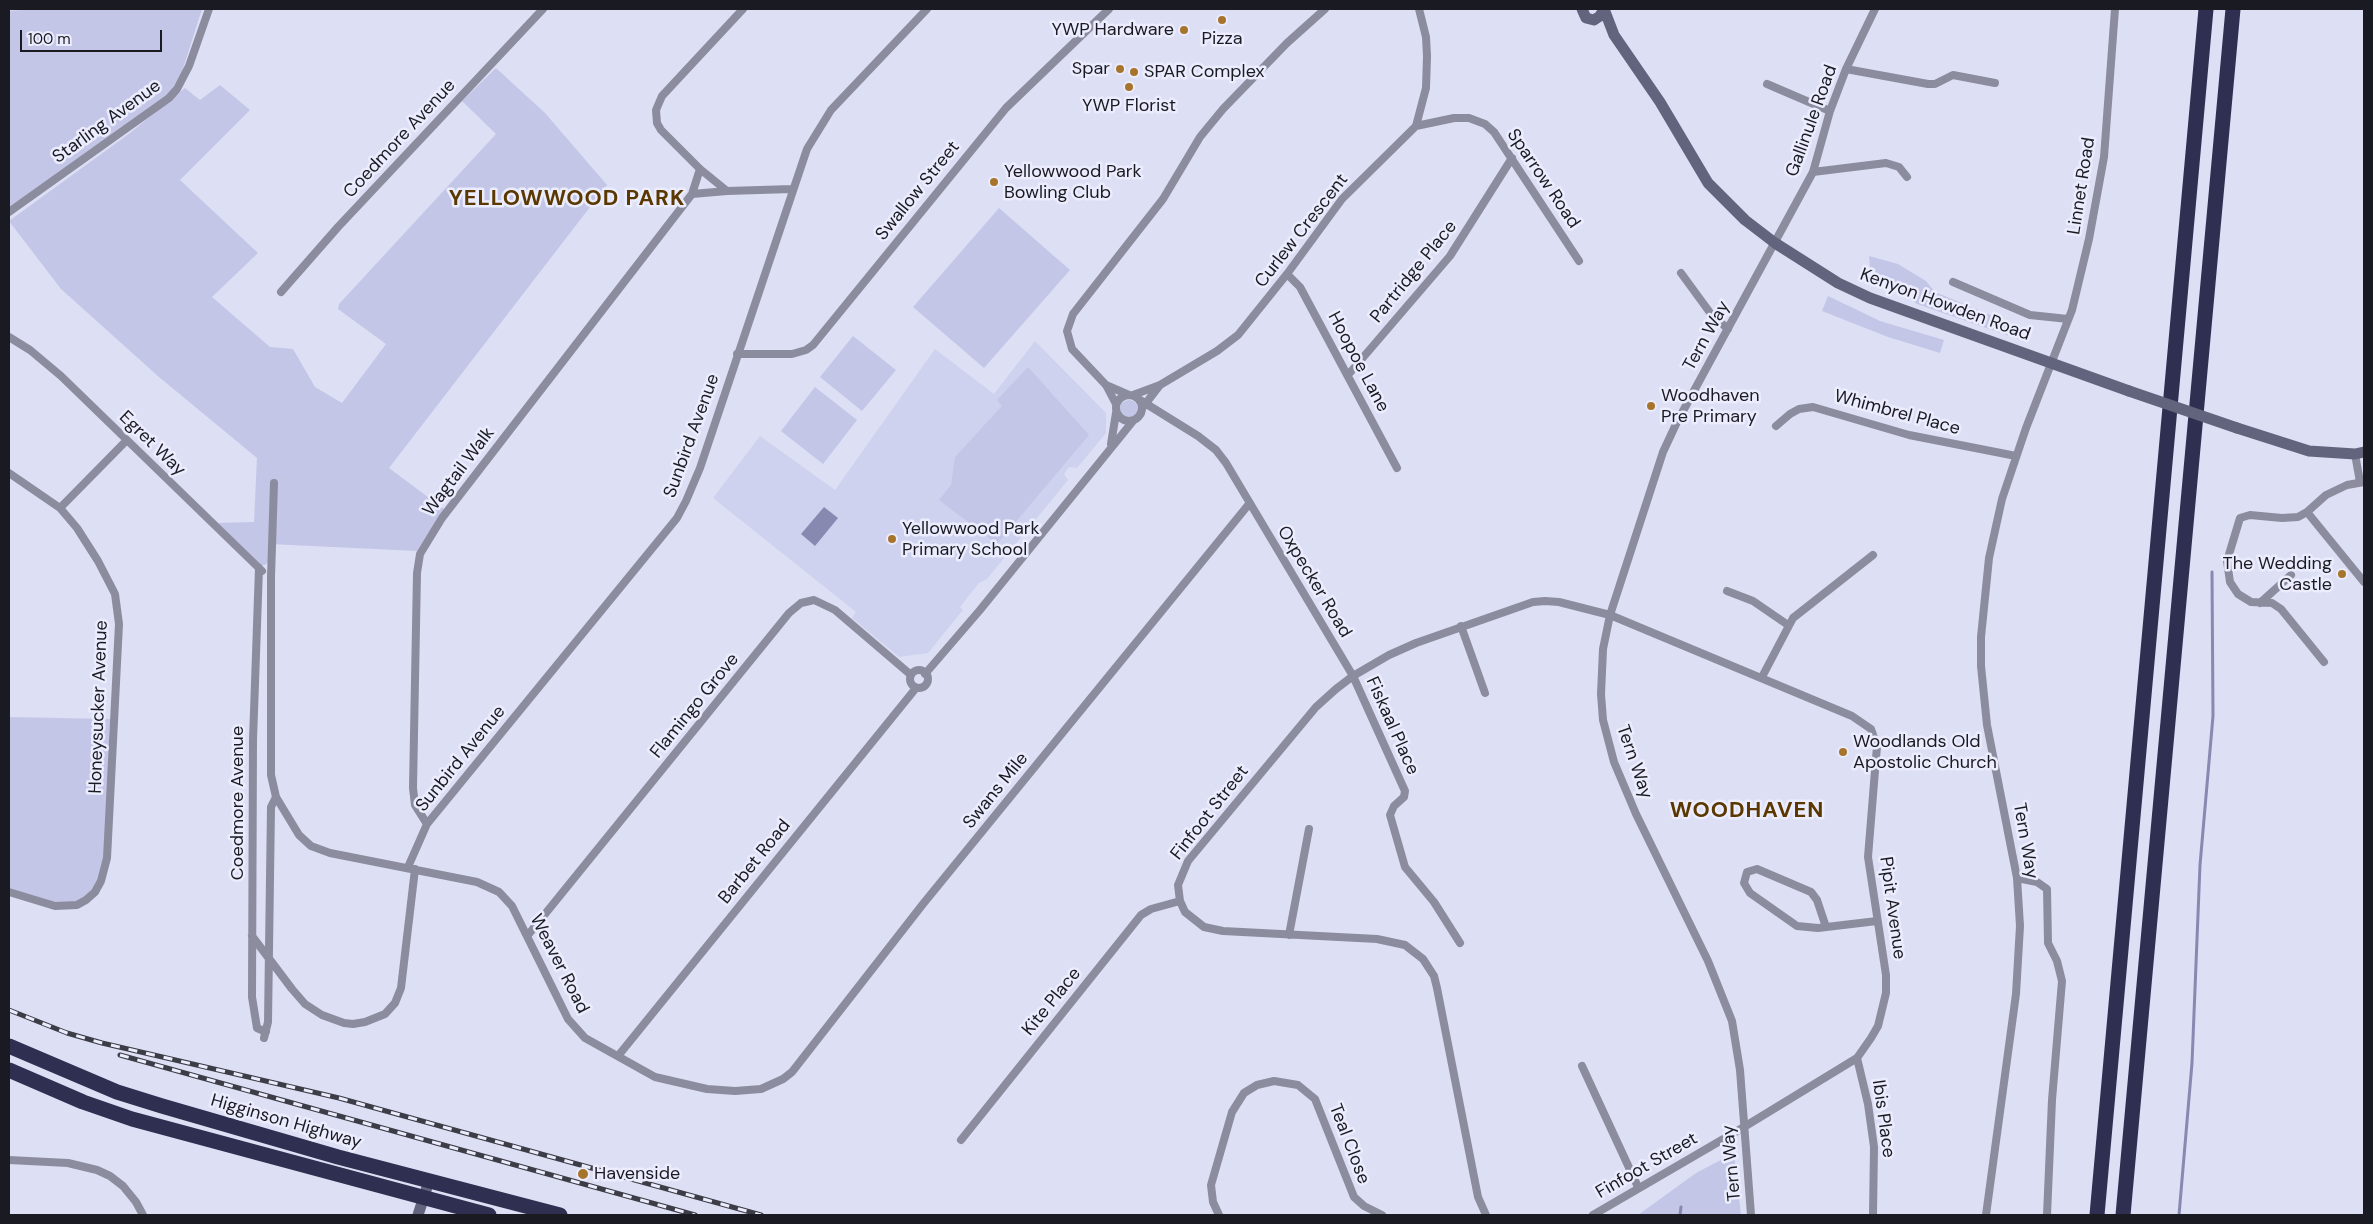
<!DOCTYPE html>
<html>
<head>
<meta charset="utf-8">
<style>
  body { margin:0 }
  #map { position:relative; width:2373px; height:1224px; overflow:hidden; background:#dddff4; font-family:"DM Sans",sans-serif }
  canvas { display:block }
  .frame { position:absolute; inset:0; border:10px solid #1a1b22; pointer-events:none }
  .scale { position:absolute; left:20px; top:30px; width:142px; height:22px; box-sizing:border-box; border:2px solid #1a1b22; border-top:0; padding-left:6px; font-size:15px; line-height:18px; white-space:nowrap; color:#1a1b22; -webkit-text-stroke:4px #ebedfe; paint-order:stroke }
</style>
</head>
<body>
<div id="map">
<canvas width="2373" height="1224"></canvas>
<div class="frame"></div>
<div class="scale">100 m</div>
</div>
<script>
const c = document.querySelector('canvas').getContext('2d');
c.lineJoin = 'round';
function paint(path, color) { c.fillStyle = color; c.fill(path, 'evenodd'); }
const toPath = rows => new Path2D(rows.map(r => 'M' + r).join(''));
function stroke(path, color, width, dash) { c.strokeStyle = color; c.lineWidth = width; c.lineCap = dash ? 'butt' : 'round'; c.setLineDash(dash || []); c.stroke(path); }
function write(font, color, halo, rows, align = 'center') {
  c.font = font + ' "DM Sans",sans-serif'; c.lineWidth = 5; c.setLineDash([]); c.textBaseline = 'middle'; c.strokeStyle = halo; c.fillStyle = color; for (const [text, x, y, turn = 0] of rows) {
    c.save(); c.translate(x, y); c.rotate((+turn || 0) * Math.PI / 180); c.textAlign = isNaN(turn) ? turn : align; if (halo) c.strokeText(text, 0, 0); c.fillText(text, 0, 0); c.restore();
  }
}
paint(toPath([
  [1035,341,1106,413,1106,433,1077,468,1069,467,1064,474,1068,480,987,579,979,583,960,607,963,610,928,653,899,657,852,618,856,612,713,498,760,436,835,490,935,349,994,394]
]), '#cfd2ee');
paint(toPath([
  [31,9,202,9,181,75,169,93,9,210,9,11],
  [496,68,545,113,607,185,389,468,444,509,417,551,269,544,268,562,265,565,261,565,218,523,254,522,257,458,159,377,61,289,9,221,130,133,185,88,200,100,220,85,250,110,180,180,258,253,212,297,270,347,293,349,315,387,342,403,386,344,338,309,339,304,496,134,462,101],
  [999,208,1070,270,984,368,913,307],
  [1869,256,1898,264,1926,281,1935,292,2022,328,2024,341,1917,304,1870,268],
  [1828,296,1880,321,1944,340,1940,353,1888,337,1822,311],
  [853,336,896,370,862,411,820,377],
  [1028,367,1089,435,997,544,939,500,951,485,955,457,1002,406,997,400],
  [815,387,857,420,823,464,781,431],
  '1120 409a9 9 0 1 1 18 0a9 9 0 1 1-18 0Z',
  [9,717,110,719,105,850,101,873,93,888,84,898,74,903,55,903,9,888],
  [1734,1153,1741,1215,1638,1215,1696,1173]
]), '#c4c6e7');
paint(toPath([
  [824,507,838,518,815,546,801,534]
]), '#8789b1');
stroke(toPath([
  [1680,1215,1681,1207],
  [2179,1215,2192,1063,2200,865,2213,716,2212,572]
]), '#8789b1', 3);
stroke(toPath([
  [743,9,662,96,656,110,657,123,661,130,700,169,727,191,792,189],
  [1846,69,1928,84,1935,84,1953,75,1995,83],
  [1767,84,1830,111],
  [1416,126,1454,118,1469,118,1485,124,1494,132,1579,261],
  [1813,172,1886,163,1899,167,1907,177],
  [692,194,727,191],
  [9,212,169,98,177,89,189,66,209,9],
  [1681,273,1711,314,1728,329],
  [1287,274,1300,287,1397,468],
  [1953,282,2030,315,2068,319],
  [281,292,338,227,543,9],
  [9,337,30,350,61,376,262,571],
  [737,354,792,354,806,350,813,345,1006,108,1109,9],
  [1348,375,1450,256,1512,158],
  [1106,385,1129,395],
  '1116 408a13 13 0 1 1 26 0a13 13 0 1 1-26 0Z',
  [1133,395,1160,385,1217,351,1238,335,1287,274,1342,199,1416,126,1426,88,1427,56,1426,37,1419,9],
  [1140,400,1198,436,1216,450,1226,463,1353,676,1405,791,1404,797,1394,806,1390,815,1405,867,1434,902,1460,943],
  [1116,404,1106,385,1072,349,1067,331,1073,314,1163,199,1200,137,1223,109,1287,43,1325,9],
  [1143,407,1160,385],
  [1776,426,1790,414,1799,409,1813,407,1909,435,2016,456],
  [1111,444,1116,413],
  [2355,454,2360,482],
  [9,473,60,508,77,528,98,561,115,594,119,624,107,858,101,881,95,892,86,900,77,905,55,906,9,892],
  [274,483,271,577,271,775,276,797,299,835,311,846,330,853,477,882,499,892,512,906,568,1019,585,1038,655,1077,707,1089,735,1091,761,1089,783,1079,792,1072,923,904,1249,504],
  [60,508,126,441],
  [2307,512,2364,582],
  [259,568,253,740,252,997,257,1028,266,1032],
  [1727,591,1753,601,1788,625],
  [2260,603,2291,575],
  [1461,626,1485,693],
  [2324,662,2281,609,2272,603,2251,602,2238,594,2230,582,2227,561,2240,518,2250,515,2282,518,2298,517,2307,512,2326,495,2347,485,2364,482],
  '910 679a9 9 0 1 1 18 0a9 9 0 1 1-18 0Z',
  [925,674,980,610,1133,421],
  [1762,677,1793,618,1873,555],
  [427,824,415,805,413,788,417,573,420,554,442,518,692,194,700,169],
  [408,867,427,824,677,518,686,501,700,468,807,149,831,110,927,9],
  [2017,878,2037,882,2047,889,2048,943,2057,961,2062,981,2052,1100,2047,1215],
  [1826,927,1817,900,1811,892,1757,869,1747,872,1744,883,1750,893,1797,926,1818,928,1877,921],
  [528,935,789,613,801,603,814,600,835,610,911,675],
  [1289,935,1309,829],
  [252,936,292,989,305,1004,322,1015,344,1023,353,1024,365,1022,385,1014,395,1003,401,988,415,869],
  [264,1038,268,1022,271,807,276,797],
  [618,1056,916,688],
  [1857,1058,1868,1104,1874,1147,1873,1215],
  [1582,1066,1638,1187],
  [961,1140,1141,915,1151,909,1180,901],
  [9,1160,68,1163,97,1170,110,1176,123,1186,136,1202,143,1215],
  [1219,1215,1213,1202,1211,1185,1232,1112,1244,1093,1257,1085,1274,1081,1298,1085,1315,1099,1354,1197,1364,1206,1382,1215],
  [1486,1215,1478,1197,1437,988,1434,976,1423,959,1405,945,1377,939,1223,931,1204,927,1185,912,1180,901,1178,885,1188,861,1316,707,1336,689,1353,676,1389,655,1416,643,1533,602,1545,601,1559,602,1610,615,1852,716,1871,729,1877,746,1868,857,1886,975,1886,993,1878,1026,1871,1038,1857,1058,1744,1127,1593,1215],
  [1751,1215,1740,1070,1732,1021,1708,961,1636,814,1614,762,1603,720,1601,694,1603,649,1610,615,1663,452,1677,422,1813,172,1830,111,1846,69,1875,9],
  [1986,1215,2016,994,2020,926,2017,878,1987,725,1981,666,1981,637,1989,558,2002,499,2026,428,2072,310,2089,239,2104,157,2115,9]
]), '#8b8c9e', 8);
stroke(toPath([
  [1582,9,1586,18,1594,20,1600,16,1604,9],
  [1604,9,1614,35,1660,102,1708,183,1745,220,1775,243,1838,283,1870,298,2129,391],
  [2237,428,2309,451,2355,454,2364,452],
  [418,1215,429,1181]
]), '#62647d', 11);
stroke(toPath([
  [9,1046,117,1092,162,1106,338,1157,560,1215],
  [9,1070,83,1102,132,1119,489,1215],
  [2097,1215,2206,9],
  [2123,1215,2233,9]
]), '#2f2f51', 15);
const rail = toPath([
  [9,1010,67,1033,102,1043,339,1098,761,1215],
  [120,1055,695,1215]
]);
stroke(rail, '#3c3d46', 5);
stroke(rail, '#ebedfe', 3, [9]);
stroke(toPath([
  [2129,391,2237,428]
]), '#62647d', 11);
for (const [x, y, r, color] of [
  [1222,20,5,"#a7742c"],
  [1184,30,5,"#a7742c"],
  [1120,69,5,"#a7742c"],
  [1134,72,5,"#a7742c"],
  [1129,87,5,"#a7742c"],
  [994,182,5,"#a7742c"],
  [1651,406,5,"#a7742c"],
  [892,539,5,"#a7742c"],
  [2342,574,5,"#a7742c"],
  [1843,752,5,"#a7742c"],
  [583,1174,6,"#a7742c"]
]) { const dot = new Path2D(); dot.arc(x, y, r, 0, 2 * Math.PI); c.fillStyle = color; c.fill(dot); stroke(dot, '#ebedfe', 2); }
write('18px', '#1a1b22', '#ebedfe', [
  ["YWP Hardware",1174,30,"right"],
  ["Pizza",1222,39,"center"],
  ["Spar",1110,69,"right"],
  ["SPAR Complex",1144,72],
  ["YWP Florist",1129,106,"center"],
  ["Yellowwood Park",1004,172],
  ["Bowling Club",1004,193],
  ["Woodhaven",1661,396],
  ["Pre Primary",1661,417],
  ["Yellowwood Park",902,529],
  ["Primary School",902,550],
  ["The Wedding",2332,564,"right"],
  ["Castle",2332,585,"right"],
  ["Woodlands Old",1853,742],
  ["Apostolic Church",1853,763],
  ["Havenside",594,1174]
], 'left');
write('18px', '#1a1b22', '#ebedfe', [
  ["Gallinule Road",1812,121,-70],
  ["Starling Avenue",107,122,-36],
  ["Coedmore Avenue",400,139,-47],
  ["Sparrow Road",1543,179,56],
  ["Linnet Road",2082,186,-81],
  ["Swallow Street",918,191,-51],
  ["Curlew Crescent",1302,231,-52],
  ["Partridge Place",1414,272,-51],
  ["Kenyon Howden Road",1945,305,20],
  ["Tern Way",1707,336,-61],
  ["Hoopoe Lane",1358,362,62],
  ["Whimbrel Place",1897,413,15],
  ["Sunbird Avenue",692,436,-70],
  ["Egret Way",152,444,44],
  ["Wagtail Walk",459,472,-53],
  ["Oxpecker Road",1314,582,59],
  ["Flamingo Grove",695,706,-51],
  ["Honeysucker Avenue",99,707,-88],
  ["Fiskaal Place",1392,726,66],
  ["Sunbird Avenue",461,759,-51],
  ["Tern Way",1634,762,71],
  ["Swans Mile",996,791,-51],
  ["Coedmore Avenue",238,803,-90],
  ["Finfoot Street",1210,813,-52],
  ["Tern Way",2025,841,80],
  ["Barbet Road",755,862,-51],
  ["Pipit Avenue",1892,908,82],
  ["Weaver Road",559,964,63],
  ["Kite Place",1052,1002,-51],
  ["Ibis Place",1883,1119,82],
  ["Higginson Highway",286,1122,16],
  ["Teal Close",1349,1144,69],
  ["Tern Way",1732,1163,-95],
  ["Finfoot Street",1647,1166,-30]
]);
c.letterSpacing = '1px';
write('bold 22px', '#5a3800', '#ebedfe', [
  ["YELLOWWOOD PARK",567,199],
  ["WOODHAVEN",1747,811]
]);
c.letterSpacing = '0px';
</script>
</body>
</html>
